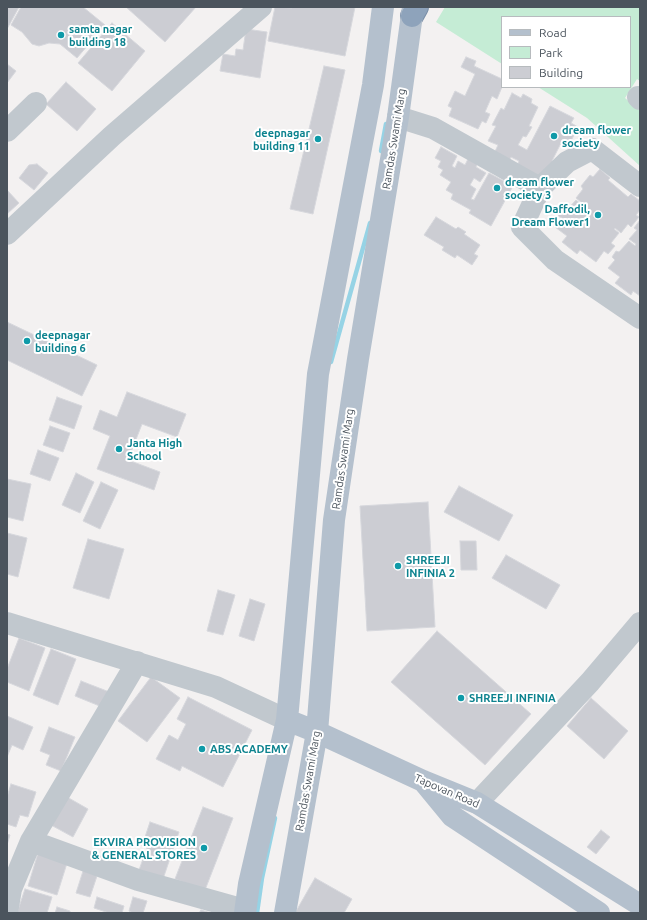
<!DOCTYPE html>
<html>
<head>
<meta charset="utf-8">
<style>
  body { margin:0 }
  #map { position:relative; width:647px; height:920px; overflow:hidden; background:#f3f1f1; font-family:Ubuntu,sans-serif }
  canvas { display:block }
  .frame { position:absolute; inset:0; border:8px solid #4b545d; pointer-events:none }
  .legend { position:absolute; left:501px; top:16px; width:130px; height:72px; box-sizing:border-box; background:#fff; border:1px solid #b7bbbe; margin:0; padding:5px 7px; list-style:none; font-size:12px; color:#4b545d }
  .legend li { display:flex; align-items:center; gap:8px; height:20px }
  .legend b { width:20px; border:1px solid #b7bbbe }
</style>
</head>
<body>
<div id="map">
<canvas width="647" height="920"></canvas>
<div class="frame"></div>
<ul class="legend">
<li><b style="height:5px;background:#b4c0cd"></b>Road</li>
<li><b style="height:11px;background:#c5ecd5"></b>Park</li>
<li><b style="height:11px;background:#cccdd3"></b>Building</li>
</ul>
</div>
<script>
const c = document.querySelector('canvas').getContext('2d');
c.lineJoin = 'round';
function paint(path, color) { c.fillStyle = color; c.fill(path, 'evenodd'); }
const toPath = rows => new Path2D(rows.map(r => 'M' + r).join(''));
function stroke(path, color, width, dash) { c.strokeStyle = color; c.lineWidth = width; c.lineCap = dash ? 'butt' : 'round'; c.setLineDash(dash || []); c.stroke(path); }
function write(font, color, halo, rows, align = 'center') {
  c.font = font + ' Ubuntu,sans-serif'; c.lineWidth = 4; c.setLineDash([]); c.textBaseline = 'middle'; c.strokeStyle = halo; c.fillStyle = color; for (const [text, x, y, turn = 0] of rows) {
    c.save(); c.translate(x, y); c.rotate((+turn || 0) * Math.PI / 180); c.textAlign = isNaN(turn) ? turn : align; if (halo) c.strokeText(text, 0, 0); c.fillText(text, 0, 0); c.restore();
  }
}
paint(toPath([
  [445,7,640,7,640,81,637,79,625,98,640,111,640,166,587,118,538,87,630,87,630,17,502,17,502,64,436,22]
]), '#c5ecd5');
stroke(toPath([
  [381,151,386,124],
  [331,362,370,223],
  [257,913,262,878,275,818]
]), '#96d3e5', 4.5);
const building = toPath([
  [7,7,19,7,7,29,7,7],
  [21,7,83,7,105,25,77,58,60,44,49,43,39,46,32,44,22,32,11,25,21,7],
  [126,7,196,7,165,42,126,7],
  [275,7,292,8,292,7,355,7,345,56,268,41,275,7],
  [112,23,145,51,112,91,78,63,112,23],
  [246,29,267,32,260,78,220,71,223,54,235,56,236,49,243,50,246,29],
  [466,57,476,61,474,66,502,79,502,87,497,99,492,96,485,112,490,114,486,123,482,121,478,129,449,116,452,108,448,106,455,91,465,96,475,74,461,67,466,57],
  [7,64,16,71,7,83,7,64],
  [324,66,345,70,313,214,290,209,324,66],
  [66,82,96,109,77,131,46,104,66,82],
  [512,93,521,98,523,94,532,99,531,103,538,107,529,126,532,127,526,137,523,136,518,145,527,150,550,106,574,118,571,123,578,127,569,145,562,141,552,161,557,164,544,179,517,166,519,161,511,157,508,163,493,156,498,145,488,141,496,126,492,125,501,108,504,110,512,93],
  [441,147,457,156,452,166,455,168,458,161,465,165,468,159,477,164,476,167,486,173,480,182,474,178,470,185,476,189,471,199,474,200,489,173,513,186,491,226,469,213,471,210,451,199,453,194,446,190,451,182,440,175,443,170,438,167,441,161,435,158,441,147],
  [37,164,48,173,34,190,19,178,29,165,37,164],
  [600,169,610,178,608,180,628,197,631,194,640,201,640,210,636,215,639,217,631,227,628,224,621,233,615,228,614,229,619,233,611,243,615,246,608,254,604,251,596,262,580,250,577,254,562,242,567,236,555,227,562,218,558,216,563,210,566,211,576,200,581,204,582,203,576,198,583,189,581,186,590,175,593,177,600,169],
  [7,190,19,203,7,214,7,190],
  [436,217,456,229,458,227,466,232,464,234,480,245,474,254,478,256,472,265,457,255,455,258,442,250,444,247,424,235,436,217],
  [640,220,640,296,633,291,631,295,615,283,620,277,608,268,615,260,612,257,616,251,619,252,629,241,635,246,636,244,629,239,637,230,634,228,640,220],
  [7,322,97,365,82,396,7,360,7,322],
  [127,392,186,414,177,437,142,424,128,460,160,472,154,490,97,469,110,436,93,429,100,410,117,417,127,392],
  [57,397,82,406,74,429,49,420,57,397],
  [50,426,70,433,63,452,43,445,50,426],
  [38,450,59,458,50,481,30,474,38,450],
  [76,473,94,482,80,513,62,505,76,473],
  [7,479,31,484,23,521,7,517,7,479],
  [101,482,118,490,100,529,83,521,101,482],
  [459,486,513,515,499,541,444,512,459,486],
  [428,502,435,627,367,631,360,506,428,502],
  [7,533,27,538,18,577,7,574,7,533],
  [88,539,124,549,109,599,73,588,88,539],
  [460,541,476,541,477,570,461,570,460,541],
  [506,555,560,585,546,609,492,578,506,555],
  [218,590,235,595,223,635,207,631,218,590],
  [250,599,265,604,254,641,239,636,250,599],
  [437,631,531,714,485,765,391,682,437,631],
  [19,638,45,648,29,691,7,682,7,669,19,638],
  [51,649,76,659,58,705,33,695,51,649],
  [151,677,180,698,147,742,118,721,151,677],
  [81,681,112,693,107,709,75,696,81,681],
  [188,697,252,730,223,787,182,766,180,771,156,759,169,735,178,740,186,724,177,719,188,697],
  [591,698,628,731,604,759,567,726,591,698],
  [7,716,33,727,23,750,12,745,7,757,7,716],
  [49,727,75,737,61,771,46,765,50,755,40,751,49,727],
  [11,784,36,792,28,817,20,815,16,827,7,824,7,797,11,784],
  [67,797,88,809,73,837,51,825,67,797],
  [203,807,233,818,205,890,175,879,203,807],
  [150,822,179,832,163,879,139,870,147,848,142,846,150,822],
  [601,830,610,837,596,854,587,847,601,830],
  [7,834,10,835,7,845,7,834],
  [39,850,68,860,57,895,28,886,39,850],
  [84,868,98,873,90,897,76,893,84,868],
  [315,878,352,899,344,913,295,913,315,878],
  [25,889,52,897,47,913,17,913,25,889],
  [97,897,124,906,122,913,109,913,94,908,97,897],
  [133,897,147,901,143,913,133,913,129,911,133,897],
  [57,907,70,911,70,913,55,913,57,907],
  [201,910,211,913,199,913,201,910]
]);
paint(building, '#cccdd3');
stroke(building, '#d6d7dc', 1);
const highway = toPath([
  [412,16,417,7]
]);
stroke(highway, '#798ea7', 24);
stroke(toPath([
  [638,97,640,99],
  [398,117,433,128,540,188],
  [7,131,36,103],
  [640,186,592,149,567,162,540,188,522,227,555,260,640,318],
  [7,234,112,136,261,7],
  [7,623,216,687,287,720],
  [477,803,590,682,640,623],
  [31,841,138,880,245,910],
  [7,913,11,889,31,841,137,662]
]), '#c1c8ce', 22);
stroke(toPath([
  [287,720,317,732,423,781,477,803,640,905],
  [424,782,452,816,599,913],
  [245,913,249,884,287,720,318,374,373,85,383,7],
  [285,913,317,732,334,520,358,359,398,117,413,7]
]), '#b4c0cd', 22);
stroke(highway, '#8ea3bb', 22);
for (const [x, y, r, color] of [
  [61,35,4,"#0f9aa8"],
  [554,136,4,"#0f9aa8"],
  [318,139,4,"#0f9aa8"],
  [497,188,4,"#0f9aa8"],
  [598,215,4,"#0f9aa8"],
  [27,341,4,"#0f9aa8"],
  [119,449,4,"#0f9aa8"],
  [398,566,4,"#0f9aa8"],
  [461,698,4,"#0f9aa8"],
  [202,749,4,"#0f9aa8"],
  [204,848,4,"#0f9aa8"]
]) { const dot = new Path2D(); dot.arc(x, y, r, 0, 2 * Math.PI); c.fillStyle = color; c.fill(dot); stroke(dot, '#fff', 1.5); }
write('bold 11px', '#0d838f', '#fff', [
  ["samta nagar",69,29],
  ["building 18",69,42],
  ["dream flower",562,130],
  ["society",562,143],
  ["deepnagar",310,133,"right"],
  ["building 11",310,146,"right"],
  ["dream flower",505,182],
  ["society 3",505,195],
  ["Daffodil,",590,209,"right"],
  ["Dream Flower1",590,222,"right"],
  ["deepnagar",35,335],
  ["building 6",35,348],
  ["Janta High",127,443],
  ["School",127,456],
  ["SHREEJI",406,560],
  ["INFINIA 2",406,573],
  ["SHREEJI INFINIA",469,698],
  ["ABS ACADEMY",210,749],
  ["EKVIRA PROVISION",196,842,"right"],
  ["& GENERAL STORES",196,855,"right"]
], 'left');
write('11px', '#4b545d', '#fff', [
  ["Ramdas Swami Marg",394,139,-81],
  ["Ramdas Swami Marg",343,459,-82],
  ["Ramdas Swami Marg",308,781,-80],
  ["Tapovan Road",447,791,23]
]);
</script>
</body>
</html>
